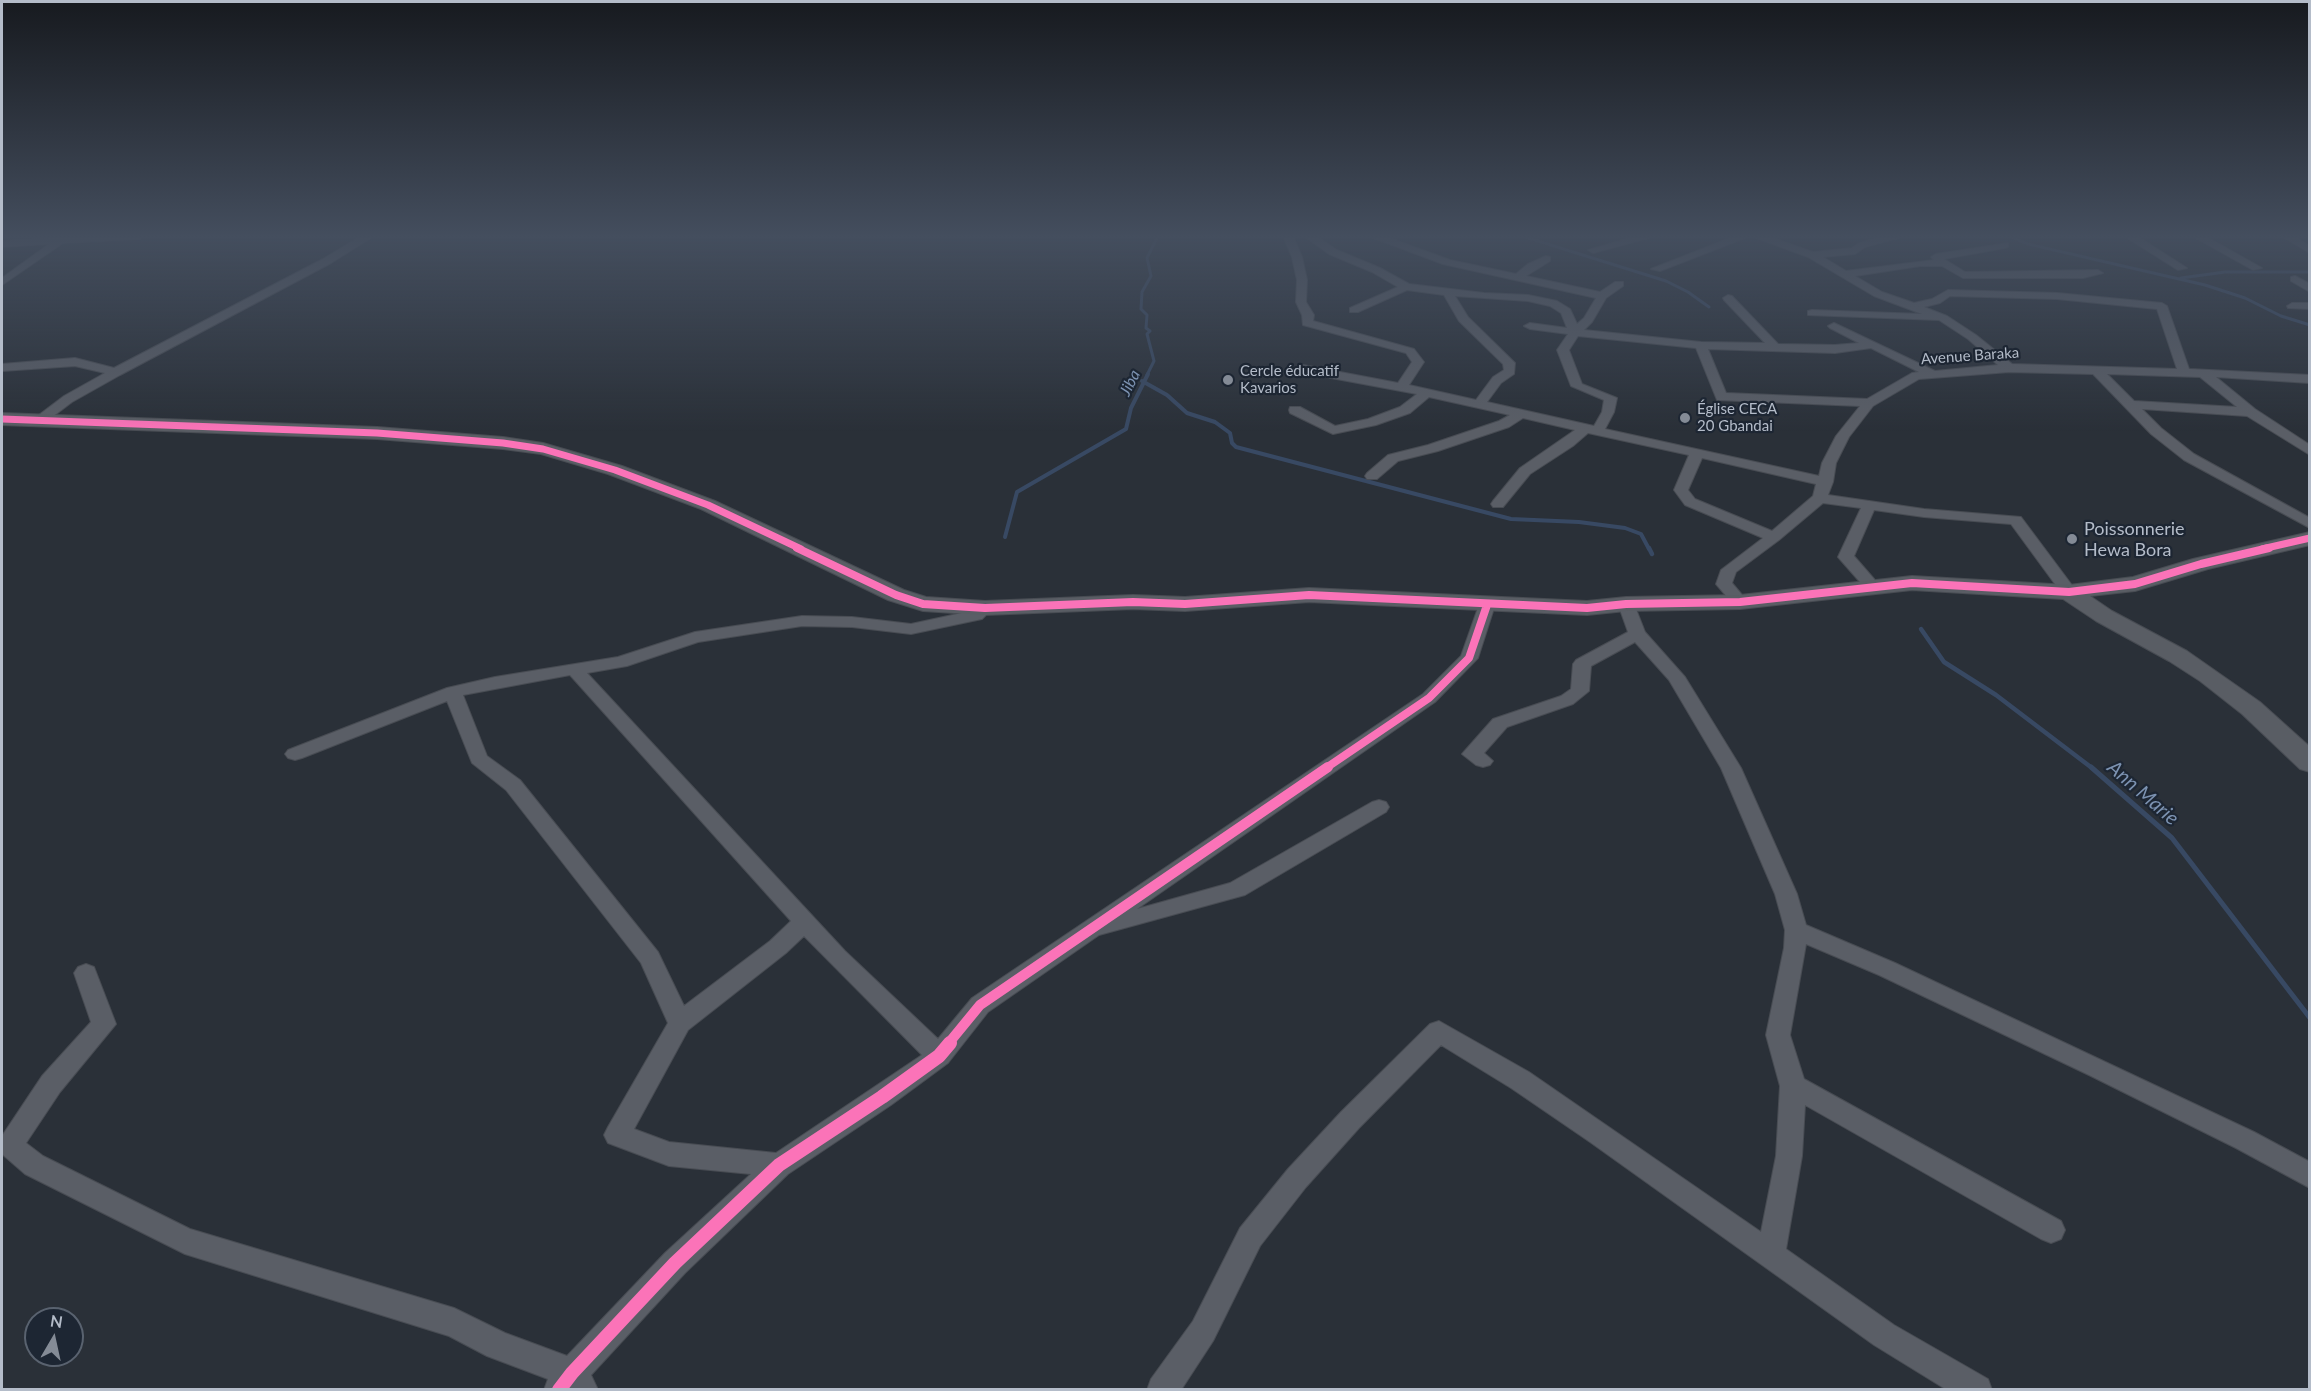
<!DOCTYPE html>
<html>
<head>
<meta charset="utf-8">
<style>
  body { margin:0 }
  #map { position:relative; width:2311px; height:1391px; overflow:hidden; background:#2a3038; font-family:Lato,sans-serif }
  canvas { display:block }
  .frame { position:absolute; inset:0; border:3px solid #b4bcc9; pointer-events:none }
  .north { position:absolute; left:24px; top:1307px; width:60px; height:60px; box-sizing:border-box; background:#1d2633; border:2px solid #59626f; border-radius:50%; rotate:9deg; font-size:16px; font-weight:700; line-height:24px; text-align:center; color:#b4bcc9 }
  .north::after { content:''; display:block; margin:auto; width:21px; height:27px; background:#848b96; clip-path:polygon(50% 0,100% 100%,50% 72%,0 100%) }
</style>
</head>
<body>
<div id="map">
<canvas width="2311" height="1391"></canvas>
<div class="frame"></div>
<div class="north">N</div>
</div>
<script>
const c = document.querySelector('canvas').getContext('2d');
c.lineJoin = 'round';
const toPath = rows => new Path2D(rows.map(r => 'M' + r).join(''));
function stroke(path, color, width, dash) { c.strokeStyle = color; c.lineWidth = width; c.lineCap = dash ? 'butt' : 'round'; c.setLineDash(dash || []); c.stroke(path); }
function paint(path, color) { c.fillStyle = color; c.fill(path, 'evenodd'); }
function write(font, color, halo, rows, align = 'center') {
  c.font = font + ' Lato,sans-serif'; c.lineWidth = 4.5; c.setLineDash([]); c.textBaseline = 'middle'; c.strokeStyle = halo; c.fillStyle = color; for (const [text, x, y, turn = 0] of rows) {
    c.save(); c.translate(x, y); c.rotate((+turn || 0) * Math.PI / 180); c.textAlign = isNaN(turn) ? turn : align; if (halo) c.strokeText(text, 0, 0); c.fillText(text, 0, 0); c.restore();
  }
}
stroke(toPath([
  [1522,236,1666,281,1688,292,1709,307],
  [2009,236,2028,244,2205,285,2245,298,2281,316,2310,325],
  [2181,278,2225,272,2310,272],
  [1147,375,1154,361,1147,334,1150,331,1146,328,1147,315,1141,309,1142,292,1151,276,1147,258,1158,236]
]), '#384963', 3);
stroke(toPath([
  [1142,381,1167,395,1187,413,1215,422,1230,433,1232,443,1236,447,1511,519,1579,522,1625,528,1641,534,1649,549],
  [1005,537,1017,492,1126,429,1131,408,1148,374]
]), '#384963', 4);
stroke(toPath([
  [1649,548,1652,554],
  [1921,629,1944,662,1996,695,2092,768]
]), '#384963', 4.5);
stroke(toPath([
  [2091,767,2172,838,2310,1018]
]), '#384963', 5);
const street = toPath([
  [82,236,145,236,140,239,63,243,2,285,2,278,49,244,2,247,2,241,82,236],
  [361,236,374,236,331,263,120,375,72,402,43,424,38,425,31,421,64,396,105,373,75,366,2,371,2,364,75,358,114,368,323,259,361,236],
  [1283,236,1293,236,1302,257,1307,280,1306,302,1314,315,1313,321,1414,349,1424,362,1409,385,1476,400,1493,377,1504,370,1503,364,1459,321,1444,295,1407,290,1358,312,1350,312,1350,308,1398,287,1372,272,1329,254,1304,236,1316,236,1337,250,1380,268,1409,284,1484,293,1528,295,1557,301,1570,309,1577,324,1584,318,1596,298,1443,264,1368,236,1384,236,1450,260,1516,274,1528,264,1546,256,1550,257,1550,261,1526,276,1600,292,1615,282,1623,282,1623,286,1606,298,1592,322,1584,330,1701,342,1765,343,1724,300,1723,298,1728,295,1732,296,1778,344,1835,345,1859,343,1830,328,1828,326,1834,323,1935,371,1998,365,1968,339,1939,320,1808,315,1808,311,1812,310,1922,314,1874,296,1808,257,1751,236,1767,236,1813,252,1852,248,1859,243,1886,236,1906,236,1865,247,1855,254,1823,257,1846,271,1934,260,1931,257,1936,254,2008,243,2008,247,2005,248,1944,259,1965,272,2098,270,2103,273,2083,278,1963,278,1942,266,1920,266,1855,276,1882,292,1914,303,1932,299,1948,290,2057,293,2162,303,2167,306,2189,369,2310,375,2310,383,2216,377,2255,409,2310,445,2310,455,2247,416,2142,409,2161,428,2194,454,2310,518,2310,528,2184,460,2151,434,2093,374,2009,372,1919,379,1873,406,1849,437,1836,463,1833,482,1828,495,1924,509,2021,517,2077,592,2075,595,2063,595,2011,524,1924,517,1874,510,1854,556,1881,587,1879,590,1867,590,1838,557,1861,508,1823,503,1779,540,1736,572,1732,583,1748,602,1740,607,1734,605,1716,584,1721,570,1763,538,1685,505,1674,490,1689,455,1588,433,1573,446,1530,474,1503,507,1493,507,1491,504,1493,501,1520,468,1575,430,1523,418,1509,427,1438,451,1398,461,1377,479,1367,479,1365,476,1367,473,1388,455,1428,445,1499,421,1510,415,1429,397,1410,413,1376,425,1333,434,1290,413,1289,410,1290,407,1300,407,1335,426,1368,419,1400,407,1417,394,1299,372,1297,369,1303,365,1398,383,1412,362,1406,353,1303,325,1302,315,1296,302,1297,280,1292,257,1283,236],
  [1455,296,1528,301,1550,306,1561,313,1567,328,1530,323,1524,326,1530,329,1568,334,1557,350,1571,386,1604,400,1602,412,1594,426,1487,402,1501,383,1514,374,1515,363,1468,317,1455,296],
  [1950,296,2057,299,2157,309,2177,369,2012,364,1976,335,1947,316,1924,307,1940,303,1950,296],
  [1578,336,1696,348,1717,400,1860,406,1836,436,1822,463,1819,476,1605,429,1614,412,1617,398,1582,384,1569,350,1578,336],
  [1871,348,1919,372,1912,373,1867,399,1726,393,1708,349,1835,353,1871,348],
  [2107,374,2200,377,2237,407,2134,401,2107,374],
  [1702,458,1816,484,1813,496,1772,531,1695,499,1688,490,1702,458],
  [1637,236,1656,236,1593,253,1588,250,1637,236],
  [1735,236,1750,236,1660,271,1651,269,1735,236],
  [2124,236,2137,236,2187,268,2178,270,2124,236],
  [2192,236,2205,236,2262,268,2253,270,2192,236],
  [2281,236,2294,236,2310,246,2310,253,2281,236],
  [2295,276,2310,284,2310,292,2291,281,2291,277,2295,276],
  [2292,303,2310,303,2310,309,2288,308,2287,306,2292,303],
  [1626,599,1634,604,1645,632,1685,677,1741,768,1797,894,1806,925,1895,963,2254,1132,2310,1162,2310,1188,2236,1148,2089,1075,1879,975,1806,944,1790,1035,1804,1079,2061,1221,2065,1230,2061,1239,2051,1243,2041,1239,1805,1105,1802,1156,1786,1249,1894,1325,1988,1379,1992,1390,1947,1390,1874,1345,1590,1142,1511,1088,1441,1045,1359,1128,1306,1187,1260,1246,1213,1341,1181,1390,1147,1390,1151,1379,1193,1321,1240,1228,1288,1169,1341,1112,1430,1024,1439,1021,1529,1072,1761,1232,1776,1156,1780,1086,1766,1035,1784,948,1785,930,1775,894,1721,768,1669,680,1635,642,1591,666,1589,691,1573,704,1507,727,1484,753,1493,761,1490,765,1483,767,1476,765,1462,754,1493,719,1561,696,1571,689,1573,664,1576,660,1628,632,1618,604,1626,599],
  [1487,600,1495,605,1478,658,1435,702,1137,909,1230,883,1372,802,1379,800,1386,802,1389,807,1386,812,1245,895,1099,935,988,1012,948,1063,891,1105,788,1174,685,1273,591,1375,598,1390,544,1390,548,1379,487,1356,449,1336,185,1254,25,1174,2,1154,2,1136,42,1076,91,1022,74,973,78,967,86,964,94,967,116,1024,60,1092,26,1143,43,1156,190,1229,454,1308,505,1333,567,1356,665,1253,751,1174,669,1166,608,1143,604,1135,608,1127,668,1023,641,963,506,790,472,763,447,701,302,758,295,760,288,758,285,754,288,750,447,688,495,677,618,657,695,632,802,616,852,617,911,624,971,611,985,603,991,605,993,608,982,619,911,634,852,627,802,626,698,642,627,666,587,673,845,951,938,1039,972,998,1423,694,1461,656,1479,605,1487,600],
  [570,675,791,921,770,941,684,1006,658,952,520,780,487,756,463,695,570,675],
  [804,936,922,1055,776,1153,669,1142,634,1129,688,1030,786,953,804,936]
]);
const secondary = toPath([
  [2,413,377,427,503,437,543,443,622,466,715,501,904,590,926,597,985,601,1133,595,1185,597,1309,588,1587,601,1626,597,1740,595,1912,576,2069,585,2133,577,2193,559,2310,532,2310,545,2208,569,2135,591,2090,596,2112,611,2187,651,2260,702,2310,747,2310,772,2300,769,2242,714,2200,681,2169,661,2096,621,2063,599,1912,590,1740,609,1626,611,1587,615,1309,602,1185,611,1133,609,985,615,923,611,888,600,701,509,608,474,541,454,503,449,377,439,2,425,2,413]
]);
stroke(street, '#484c53', 2);
stroke(secondary, '#484c53', 2);
paint(street, '#5a5e66');
paint(secondary, '#595d64');
stroke(toPath([
  [2,419,377,433,503,443,543,449,615,470,708,505,801,549],
  [2262,549,2310,538]
]), '#fb73b8', 7);
stroke(toPath([
  [797,548,896,595,923,604,985,608,1133,602,1185,604,1309,595,1587,608,1626,604,1740,602,1912,583,2069,592,2135,584,2201,564,2269,548],
  [1326,768,1429,698,1469,658,1487,605]
]), '#fb73b8', 8);
stroke(toPath([
  [948,1044,980,1005,1328,767]
]), '#fb73b8', 10);
stroke(toPath([
  [559,1390,572,1373,675,1263,779,1165,882,1097,939,1056,950,1043]
]), '#fb73b8', 14);
const sky = c.createLinearGradient(0, 0, 0, 431);
sky.addColorStop(0, '#171a1f');
sky.addColorStop(0.55, '#444e5e');
sky.addColorStop(1, '#444e5e00');
c.fillStyle = sky;
c.fillRect(0, 0, 2311, 431);
for (const [x, y, r, color] of [
  [1228,380,6,"#848b96"],
  [1685,418,6,"#848b96"],
  [2072,539,6,"#848b96"]
]) { const dot = new Path2D(); dot.arc(x, y, r, 0, 2 * Math.PI); c.fillStyle = color; c.fill(dot); stroke(dot, '#1d2633', 2); }
write('15px', '#b4bcc9', '#1d2633', [
  ["Avenue Baraka",1970,356,-4]
]);
write('15px', '#b4bcc9', '#1d2633', [
  ["Cercle éducatif",1240,371],
  ["Kavarios",1240,388],
  ["Église CECA",1697,409],
  ["20 Gbandai",1697,426]
], 'left');
write('italic 16px', '#7c92b1', '#1d2633', [
  ["Jiba",1130,383,-64]
]);
write('18px', '#b4bcc9', '#1d2633', [
  ["Poissonnerie",2084,529],
  ["Hewa Bora",2084,550]
], 'left');
write('italic 20px', '#7c92b1', '#1d2633', [
  ["Ann Marie",2143,793,41]
]);
</script>
</body>
</html>
